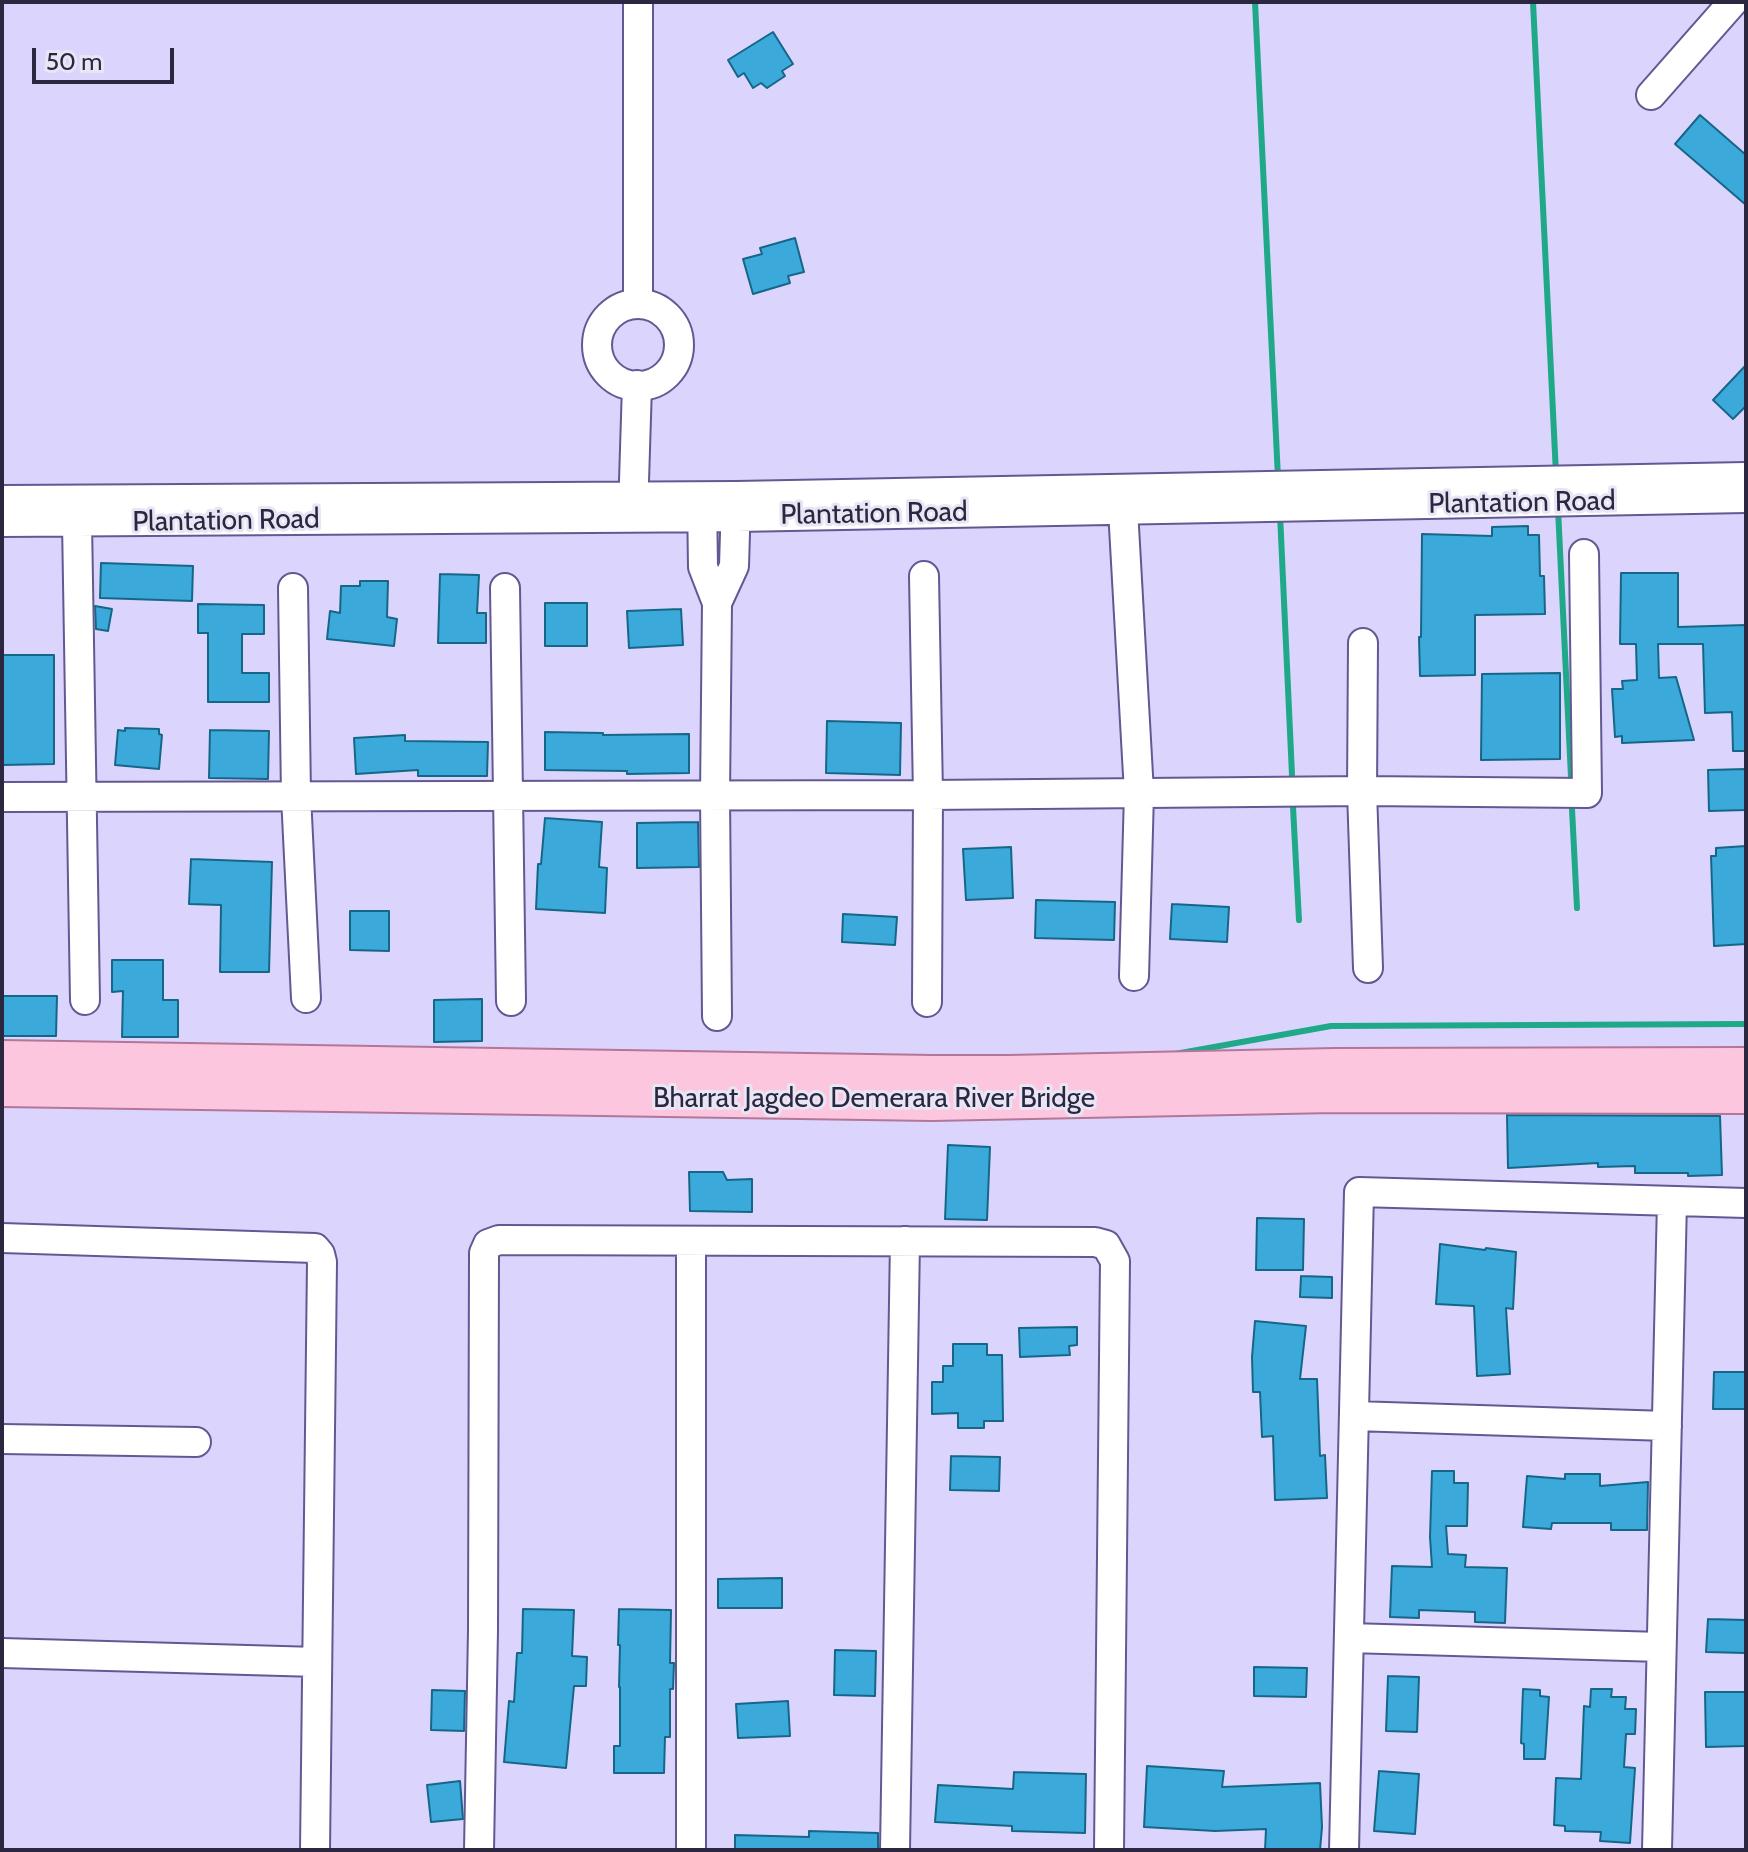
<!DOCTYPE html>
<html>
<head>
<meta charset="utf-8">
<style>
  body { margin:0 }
  #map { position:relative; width:1748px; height:1852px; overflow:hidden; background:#dbd5fd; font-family:Cabin,sans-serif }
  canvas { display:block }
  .frame { position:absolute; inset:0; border:4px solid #2c2740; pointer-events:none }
  .scale { position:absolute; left:32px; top:48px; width:142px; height:36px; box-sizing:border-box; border:4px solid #2c2740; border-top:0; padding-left:10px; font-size:24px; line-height:28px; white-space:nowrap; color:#2c2740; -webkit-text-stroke:6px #e8e6f4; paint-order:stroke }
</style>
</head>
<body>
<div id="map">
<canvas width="1748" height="1852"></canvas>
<div class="frame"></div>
<div class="scale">50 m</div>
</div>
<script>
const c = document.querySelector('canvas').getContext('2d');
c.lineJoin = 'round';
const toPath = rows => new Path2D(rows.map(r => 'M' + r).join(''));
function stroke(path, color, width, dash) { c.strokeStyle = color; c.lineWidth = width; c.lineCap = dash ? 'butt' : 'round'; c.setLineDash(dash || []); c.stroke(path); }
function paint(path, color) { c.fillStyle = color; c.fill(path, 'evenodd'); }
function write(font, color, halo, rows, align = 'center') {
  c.font = font + ' Cabin,sans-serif'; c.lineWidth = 6; c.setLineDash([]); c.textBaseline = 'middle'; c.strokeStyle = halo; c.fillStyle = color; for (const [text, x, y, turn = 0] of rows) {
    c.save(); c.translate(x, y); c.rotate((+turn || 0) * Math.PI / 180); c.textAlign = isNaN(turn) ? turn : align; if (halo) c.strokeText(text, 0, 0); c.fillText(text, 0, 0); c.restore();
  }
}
stroke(toPath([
  [1255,2,1278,478],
  [1533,2,1556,474],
  [1558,509,1571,777],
  [1280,514,1292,775],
  [1293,807,1299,920],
  [1572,809,1577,908],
  [1175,1054,1331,1026,1746,1024]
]), '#1fa989', 6);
const building = toPath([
  [773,32,793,64,782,71,785,76,767,88,761,83,753,88,744,73,738,77,728,60,773,32],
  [1700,115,1746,155,1746,205,1675,144,1700,115],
  [795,238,804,272,788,276,790,283,753,294,743,259,762,254,760,248,795,238],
  [1746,365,1746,406,1733,419,1713,400,1746,365],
  [1528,526,1528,535,1539,535,1540,576,1544,576,1545,614,1475,615,1475,675,1420,676,1419,637,1421,637,1422,534,1492,536,1492,527,1528,526],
  [101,563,193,566,192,601,100,598,101,563],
  [1621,573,1678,573,1678,627,1746,625,1746,751,1733,751,1732,712,1705,713,1703,644,1658,644,1659,678,1676,677,1694,740,1622,743,1622,736,1615,737,1612,689,1623,689,1622,681,1637,680,1636,644,1620,644,1621,573],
  [440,574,479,575,477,613,486,613,486,643,438,643,440,574],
  [360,581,388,581,387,617,397,619,394,646,327,639,330,611,340,613,341,586,360,586,360,581],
  [545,603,587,603,587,646,545,646,545,603],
  [198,604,264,605,264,634,242,634,242,673,269,673,269,702,208,702,208,633,198,633,198,604],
  [95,606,112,609,108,631,96,629,95,606],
  [681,609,683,645,629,648,627,611,681,609],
  [2,655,54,655,54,764,2,765,2,655],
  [1560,673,1560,759,1481,760,1482,674,1560,673],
  [827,721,901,723,900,775,826,773,827,721],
  [125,728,159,729,159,734,162,735,159,769,115,765,118,730,125,731,125,728],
  [210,730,269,731,268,779,209,778,210,730],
  [545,732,603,733,603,735,689,734,689,773,627,774,627,771,545,770,545,732],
  [405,735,405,741,488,742,487,776,418,776,418,770,356,774,354,738,405,735],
  [1746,769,1746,810,1709,811,1708,770,1746,769],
  [545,818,602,822,599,867,607,868,605,913,536,909,538,864,541,864,545,818],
  [698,822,699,867,637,868,637,823,698,822],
  [1746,846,1746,944,1714,946,1711,856,1716,856,1716,848,1746,846],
  [1011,847,1013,898,966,900,963,849,1011,847],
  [191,859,272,862,269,972,220,972,221,905,189,904,191,859],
  [1036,900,1115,902,1114,940,1035,938,1036,900],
  [1172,904,1229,907,1227,942,1170,939,1172,904],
  [350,911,389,911,389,951,350,950,350,911],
  [843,914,897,917,895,945,842,942,843,914],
  [112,960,163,960,163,1000,178,1000,178,1037,122,1037,123,991,112,992,112,960],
  [2,996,57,996,56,1036,2,1036,2,996],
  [482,999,482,1041,434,1042,434,1000,482,999],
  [1507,1115,1720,1116,1722,1175,1688,1176,1688,1173,1635,1173,1635,1166,1598,1167,1598,1163,1508,1168,1507,1115],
  [948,1145,990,1147,987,1220,945,1219,948,1145],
  [689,1172,723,1172,727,1180,752,1179,752,1212,690,1211,689,1172],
  [1257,1218,1304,1219,1303,1270,1256,1270,1257,1218],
  [1440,1244,1485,1250,1486,1248,1516,1252,1513,1309,1506,1308,1510,1374,1477,1376,1474,1306,1436,1304,1440,1244],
  [1301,1276,1332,1277,1332,1298,1300,1297,1301,1276],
  [1255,1321,1306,1326,1300,1379,1317,1379,1320,1456,1325,1455,1327,1498,1275,1500,1273,1436,1262,1437,1260,1392,1253,1392,1252,1357,1255,1321],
  [1077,1327,1077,1345,1069,1346,1070,1355,1020,1357,1019,1328,1077,1327],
  [953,1344,987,1344,987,1355,1002,1355,1003,1421,984,1421,984,1428,958,1428,958,1413,932,1414,932,1382,943,1382,943,1366,953,1366,953,1344],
  [1714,1372,1746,1372,1746,1409,1713,1409,1714,1372],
  [951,1456,1000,1457,999,1491,950,1490,951,1456],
  [1432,1471,1454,1471,1454,1483,1468,1483,1467,1526,1446,1526,1448,1554,1466,1555,1465,1567,1507,1568,1505,1623,1475,1622,1475,1612,1419,1610,1419,1618,1390,1617,1392,1566,1432,1567,1430,1537,1432,1471],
  [1565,1474,1600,1474,1600,1486,1648,1482,1647,1530,1611,1530,1611,1523,1552,1523,1551,1529,1523,1527,1527,1476,1565,1479,1565,1474],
  [782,1578,782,1608,718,1608,718,1579,782,1578],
  [523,1609,574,1610,572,1656,587,1657,586,1686,574,1686,566,1768,504,1762,509,1701,514,1702,517,1653,522,1653,523,1609],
  [619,1609,671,1610,670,1663,674,1663,673,1689,670,1689,670,1737,665,1737,664,1773,614,1773,614,1746,620,1746,620,1687,619,1687,620,1645,618,1645,619,1609],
  [1708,1619,1746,1620,1746,1653,1706,1652,1708,1619],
  [835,1650,876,1651,875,1696,834,1695,835,1650],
  [1254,1667,1307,1668,1306,1697,1254,1696,1254,1667],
  [1388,1676,1419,1677,1417,1732,1386,1731,1388,1676],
  [1523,1689,1540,1690,1540,1696,1549,1697,1545,1759,1524,1759,1524,1744,1521,1743,1523,1689],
  [1591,1689,1612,1689,1611,1697,1626,1697,1625,1709,1636,1709,1635,1734,1626,1734,1624,1767,1635,1768,1630,1843,1600,1841,1601,1832,1565,1831,1565,1826,1554,1825,1556,1778,1581,1779,1584,1706,1590,1707,1591,1689],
  [432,1690,465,1691,464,1731,431,1730,432,1690],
  [1705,1692,1746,1692,1746,1746,1706,1747,1705,1692],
  [788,1701,790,1736,738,1738,736,1704,788,1701],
  [1147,1766,1224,1771,1222,1787,1320,1783,1322,1827,1320,1850,1265,1850,1266,1829,1215,1831,1144,1827,1147,1766],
  [1379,1771,1419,1774,1415,1834,1374,1831,1379,1771],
  [1014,1772,1086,1774,1085,1833,1012,1831,1012,1826,935,1822,938,1785,1013,1789,1014,1772],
  [460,1781,463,1819,431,1822,427,1785,460,1781],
  [809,1831,878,1833,878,1850,735,1850,735,1835,809,1837,809,1831]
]);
paint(building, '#3ca9db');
stroke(building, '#166688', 2);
const minor = toPath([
  [1651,95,1733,2],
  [638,304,638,2],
  '597 345a41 41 0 1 1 82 0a41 41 0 1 1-82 0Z',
  [702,499,703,567,717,603,715,795,717,1016],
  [2,500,736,496,1746,477],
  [1123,509,1139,793,1134,976],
  [633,513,637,385],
  [2,522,737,517,1746,498],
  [77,522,85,1000],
  [924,576,928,795,927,1002],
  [293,588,296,796,306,998],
  [505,588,511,1001],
  [717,603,734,566,736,500],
  [1363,643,1362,791,1368,968],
  [2,797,928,795,1362,791,1587,793,1584,554],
  [2,1238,315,1248,320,1254,322,1262,315,1850],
  [1354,1416,1667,1426],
  [2,1439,196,1442],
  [1349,1638,1661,1647],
  [2,1653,317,1662],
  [479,1850,483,1630,484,1253,488,1244,499,1240,1095,1242,1106,1245,1115,1261,1109,1850],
  [691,1850,691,1241],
  [895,1850,905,1241],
  [1344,1850,1359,1192,1746,1203],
  [1657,1850,1672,1201]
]);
const major = toPath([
  [2,1058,932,1073,1008,1073,1335,1066,1746,1065],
  [2,1089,932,1103,1333,1095,1746,1096]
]);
stroke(minor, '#645892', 32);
stroke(major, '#b37699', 38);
stroke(minor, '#fff', 28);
stroke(major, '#fdc6df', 34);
write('28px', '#2c2740', '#e8e6f4', [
  ["Plantation Road",1522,503,-1],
  ["Plantation Road",874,514,-1],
  ["Plantation Road",226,521,-1],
  ["Bharrat Jagdeo Demerara River Bridge",874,1099]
]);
</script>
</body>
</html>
